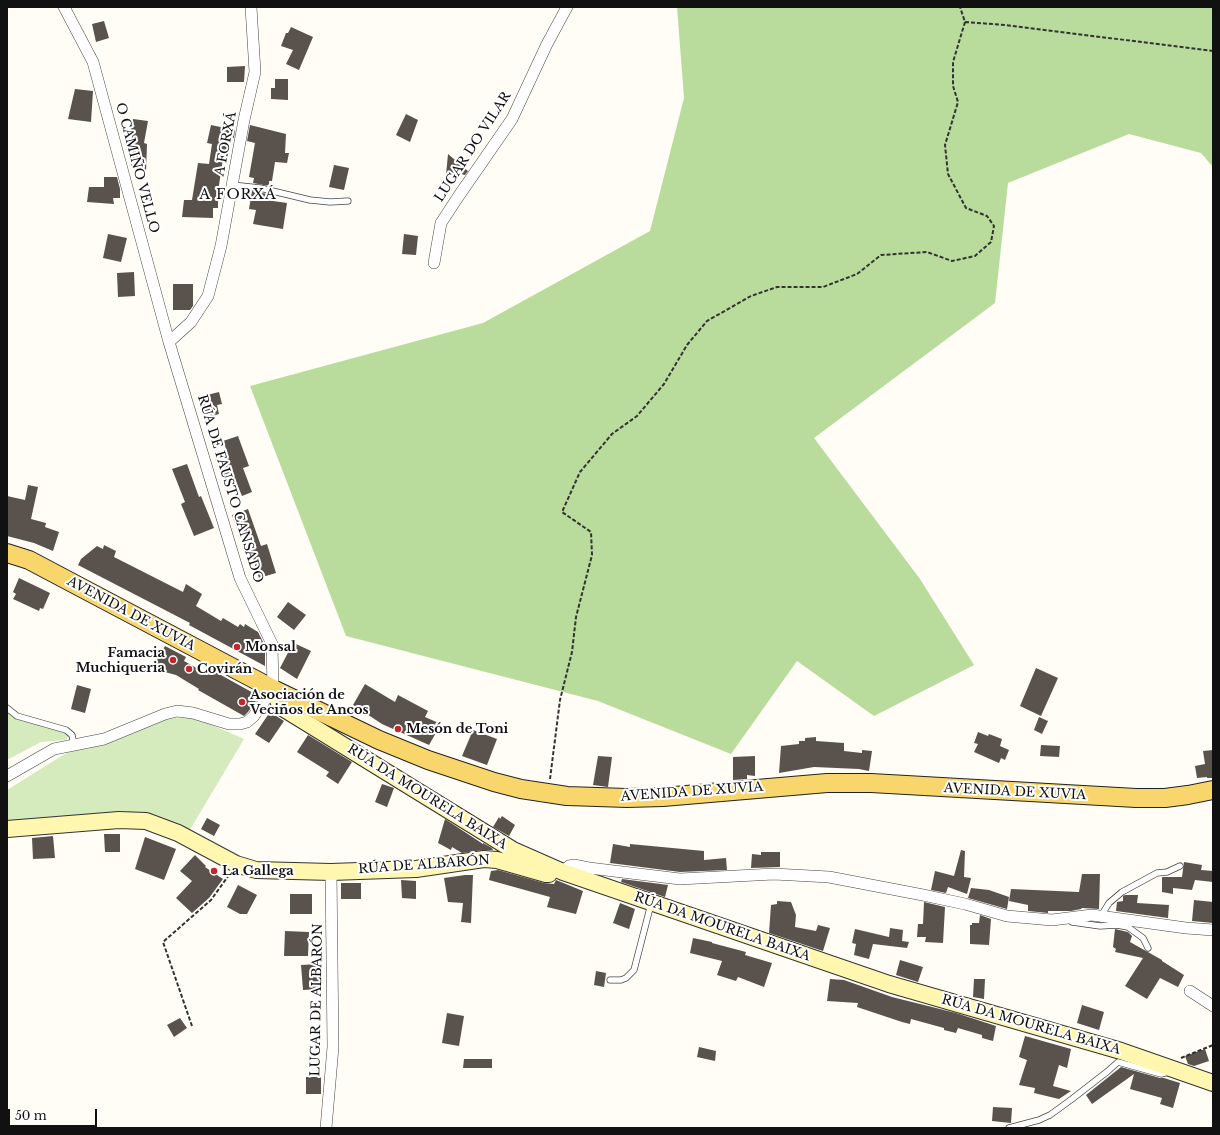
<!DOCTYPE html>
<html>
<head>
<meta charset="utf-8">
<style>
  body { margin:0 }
  #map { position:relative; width:1220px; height:1135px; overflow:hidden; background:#fffdf5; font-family:"Libre Baskerville",serif }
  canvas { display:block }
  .frame { position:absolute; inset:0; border:8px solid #111; pointer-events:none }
  .scale { position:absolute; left:8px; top:1109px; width:89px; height:18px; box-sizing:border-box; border:2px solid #111; border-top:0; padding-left:5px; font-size:12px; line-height:14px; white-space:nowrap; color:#111; -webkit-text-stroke:3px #fff; paint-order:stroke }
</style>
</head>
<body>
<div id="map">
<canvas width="1220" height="1135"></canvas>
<div class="frame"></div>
<div class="scale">50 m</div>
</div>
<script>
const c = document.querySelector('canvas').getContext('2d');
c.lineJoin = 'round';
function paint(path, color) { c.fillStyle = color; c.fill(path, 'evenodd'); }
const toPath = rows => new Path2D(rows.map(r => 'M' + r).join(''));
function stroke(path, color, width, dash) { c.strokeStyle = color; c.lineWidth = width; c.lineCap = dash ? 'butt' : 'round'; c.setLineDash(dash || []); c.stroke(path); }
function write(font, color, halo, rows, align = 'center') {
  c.font = font + ' "Libre Baskerville",serif'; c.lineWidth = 4; c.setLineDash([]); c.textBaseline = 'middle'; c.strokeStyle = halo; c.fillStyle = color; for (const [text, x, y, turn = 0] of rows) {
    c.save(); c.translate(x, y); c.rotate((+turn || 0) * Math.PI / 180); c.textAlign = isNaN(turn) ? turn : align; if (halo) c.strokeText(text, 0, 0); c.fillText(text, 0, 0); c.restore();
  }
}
paint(toPath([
  [7,712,12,715,61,731,68,736,68,738,65,740,41,742,7,760],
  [175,718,191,718,203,721,244,739,188,833,159,820,7,824,7,790,63,755,74,750,86,749,97,746,160,720]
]), '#d5ebbd');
paint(toPath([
  [677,7,1213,7,1213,167,1201,153,1129,134,1008,183,995,303,814,438,920,579,974,665,874,716,797,661,731,754,598,701,346,636,250,386,483,323,650,231,684,98]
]), '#b9dc9c');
paint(toPath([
  [104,21,109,38,96,42,92,24],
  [291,27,313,37,299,70,286,64,293,50,281,46,286,33,288,33],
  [245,66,244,82,227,82,227,67],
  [275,79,288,79,288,100,271,99,271,88,275,88],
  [75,89,93,91,91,122,68,119],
  [406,114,418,120,410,142,396,135],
  [133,119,148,121,144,143,147,144,146,172,131,168,132,132,130,132],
  [211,125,235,130,234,138,231,137,227,160,223,159,217,198,218,198,218,208,213,208,213,218,182,217,184,200,192,200,198,163,209,164,212,144,207,143],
  [250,125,286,134,285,153,289,153,287,163,275,162,272,181,269,181,269,186,253,183,254,178,249,177,255,143,247,141],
  [448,154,468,171,465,175,461,174,460,177,446,175],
  [334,165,349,168,344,190,329,187],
  [104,177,117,177,120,189,120,198,113,198,114,204,87,202,89,187,104,187],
  [252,191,267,194,266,200,287,203,283,229,253,224,256,210,249,209],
  [108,234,127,238,121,262,103,258],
  [404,234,418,236,416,255,402,254],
  [134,272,135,296,118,297,117,273],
  [173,284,193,284,193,306,190,310,173,310],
  [219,392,222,404,217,405,219,414,205,418,199,397],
  [238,436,249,466,243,468,252,492,242,496,232,472,221,476,214,455,227,451,223,441],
  [187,464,199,497,201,496,214,528,194,536,181,504,185,502,172,469],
  [28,485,38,487,31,519,46,523,45,527,59,532,53,551,34,543,7,536,7,496,25,500],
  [248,509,261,546,267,544,276,573,259,578,245,534,239,536,232,515],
  [104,545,116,551,114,557,183,592,186,584,202,594,196,606,221,621,223,618,238,627,240,624,244,627,245,624,258,632,265,646,265,666,189,625,190,623,78,565,81,559,97,546,103,549],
  [19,578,50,593,43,609,40,608,39,611,13,599,16,594,13,592],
  [288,602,306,615,294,630,277,617],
  [296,644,311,651,297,679,280,668,292,645],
  [165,646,186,657,184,661,207,674,210,669,257,695,258,698,248,712,244,716,198,690,199,689,176,675,161,671,153,667],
  [1036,668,1058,678,1041,716,1020,706],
  [365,684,395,702,398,695,428,711,425,717,441,724,429,745,382,724,353,705],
  [77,685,91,689,85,713,71,709],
  [270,712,284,721,269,743,255,734],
  [1039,717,1048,721,1042,734,1034,730],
  [473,730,497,739,487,765,462,756],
  [978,732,988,736,989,734,1002,739,1000,746,1009,750,1005,760,1001,758,999,763,974,752,978,744,974,743],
  [308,735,352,762,338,784,326,776,329,772,297,752],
  [816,737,816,741,844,743,844,751,862,753,862,750,872,751,869,771,859,769,814,767,779,773,781,746,799,744,799,741,805,741,805,738],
  [1041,745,1060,746,1059,757,1040,756],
  [1213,750,1213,778,1207,778,1207,777,1197,778,1195,766,1205,764,1203,751],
  [598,756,612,757,608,787,593,785],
  [755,756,755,776,747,775,747,779,733,780,733,757],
  [382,784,394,788,387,807,375,802],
  [502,816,515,825,509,836,493,827,499,817,500,819],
  [207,818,220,825,214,836,201,829],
  [445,819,483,844,483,843,492,848,493,850,483,850,462,853,452,847,451,850,438,843],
  [104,834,120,834,120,852,105,852],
  [53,836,55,858,33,859,32,838],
  [145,837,176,849,164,880,135,869],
  [613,844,630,847,630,844,704,851,704,860,726,858,727,870,680,872,610,863],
  [961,850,965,851,964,877,971,878,967,894,948,887,946,893,931,890,935,871,954,876],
  [761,852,780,852,780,867,751,868,752,854,761,855],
  [195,855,206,866,205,867,223,879,209,898,192,913,176,898,192,881,180,871],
  [1184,862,1202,865,1201,870,1213,871,1213,882,1195,880,1192,890,1173,888,1173,894,1162,892,1162,877,1182,877],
  [498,870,544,883,554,884,556,880,583,891,576,914,547,907,550,897,489,880,491,871],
  [1082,874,1100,874,1099,909,1082,908,1081,909,1071,911,1048,911,1048,913,1028,911,1028,905,1009,901,1011,889,1079,892],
  [465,875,473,875,471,923,461,922,463,903,448,902,444,878],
  [622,879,668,885,665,897,621,882],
  [401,880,416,881,416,899,402,898],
  [341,883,361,883,361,899,341,899],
  [238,885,257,895,247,914,240,914,227,907],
  [971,888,989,890,1009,897,1007,909,968,898],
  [290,894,312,894,312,914,290,914],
  [1125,895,1138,895,1137,903,1169,905,1168,918,1116,911,1117,902,1123,901,1123,896],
  [1194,900,1213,902,1213,923,1192,921],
  [777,901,791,902,796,915,795,927,816,931,818,925,830,928,823,951,769,933,771,905,777,904],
  [924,902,945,907,943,943,925,942,926,937,917,937,918,924,923,924],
  [620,903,635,909,629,929,613,923],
  [980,915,991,919,989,945,970,944,970,925,972,925,972,923,979,923],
  [890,928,903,930,902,941,909,942,907,948,873,944,869,959,854,955,856,944,852,943,855,929,889,937],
  [1115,929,1128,932,1132,936,1130,942,1162,960,1162,961,1184,975,1178,987,1160,978,1147,999,1125,986,1143,958,1115,952,1116,949,1113,947],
  [285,931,309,932,308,956,284,956],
  [693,938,712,942,712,943,746,952,745,955,772,963,764,987,738,977,736,981,717,975,722,961,690,953],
  [900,960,923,967,918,982,896,975],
  [318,964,320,989,303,990,301,965],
  [596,971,606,973,604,987,594,985],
  [830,979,844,980,892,997,956,1013,996,1026,993,1041,982,1038,982,1035,958,1028,956,1033,944,1030,944,1028,911,1019,910,1024,902,1022,857,1007,858,1003,827,1001],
  [974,979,985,979,984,999,973,997],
  [1082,1005,1104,1012,1099,1030,1077,1023],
  [447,1013,464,1016,459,1046,442,1043],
  [180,1018,187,1028,174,1037,167,1025],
  [1025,1036,1071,1049,1067,1068,1059,1065,1053,1086,1071,1091,1059,1099,1034,1093,1035,1088,1019,1085,1027,1060,1019,1057],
  [699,1047,716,1051,715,1061,697,1057],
  [1205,1049,1209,1061,1194,1066,1188,1064,1185,1056],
  [464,1059,492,1059,492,1068,463,1068],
  [1121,1067,1160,1078,1164,1078,1180,1083,1173,1108,1160,1104,1162,1098,1130,1089,1134,1074,1092,1104,1086,1095],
  [306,1077,321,1077,321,1094,306,1094],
  [993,1107,1012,1108,1011,1123,992,1121]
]), '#5a524d');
const lane = toPath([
  [232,185,260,188,310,200,330,202,348,201],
  [7,708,17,716,66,730,72,735,74,745],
  [1101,916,1109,903,1122,892,1157,873,1167,872,1180,866],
  [1072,922,1100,926,1117,925,1128,927,1143,938,1148,948],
  [610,980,621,980,626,978,634,970,651,904],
  [1009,1128,1039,1120,1050,1115,1072,1099,1108,1071,1118,1062,1161,1074,1165,1073,1167,1071]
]);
const street = toPath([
  [434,263,441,223,458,197,512,119,547,44,567,7],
  [169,342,191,322,208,296,221,246,244,120,255,72,251,7],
  [7,776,54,749,104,739,165,714,177,711,193,713,229,724,240,724,247,722,253,717,273,689,272,644,240,578,169,342,93,62,64,7],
  [563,872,569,866,574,865,589,868,680,879,774,874,829,877,923,895,965,904,1007,916,1052,920,1092,915,1186,928,1213,930],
  [1190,991,1213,1006],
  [326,1128,333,1047,331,872]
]);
const secondary = toPath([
  [273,689,281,707,513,850,563,872,889,984,1121,1051,1213,1083],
  [7,829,119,820,146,821,178,833,236,864,256,870,331,872,416,869,484,859,497,860,546,874,549,874]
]);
const primary = toPath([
  [7,553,29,560,273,689,379,740,428,760,494,782,521,789,567,796,627,798,663,797,827,783,871,783,1136,798,1165,798,1188,795,1213,790]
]);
stroke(lane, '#444', 7);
stroke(street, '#444', 12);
stroke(secondary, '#333', 18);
stroke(primary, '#222', 20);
stroke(toPath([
  [965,22,1005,25,1213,51],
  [550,779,560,700,572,652,576,617,592,555,591,532,562,512,580,472,612,434,637,416,664,384,687,345,707,321,751,296,777,287,823,287,857,274,881,255,927,252,952,261,975,256,991,242,994,226,987,216,966,208,948,174,945,145,958,102,953,86,953,62,965,22,960,7],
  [192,1026,163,942,211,900,229,875],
  [1181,1058,1213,1045]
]), '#333', 2, [4, 2]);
stroke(lane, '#fff', 5.5);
stroke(street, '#fff', 11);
stroke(secondary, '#fff6b0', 16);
stroke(primary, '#f9d66b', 18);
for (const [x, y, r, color] of [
  [237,647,4,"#c4262e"],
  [173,660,4,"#c4262e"],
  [189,669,4,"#c4262e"],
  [242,702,4,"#c4262e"],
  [398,729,4,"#c4262e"],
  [214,871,4,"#c4262e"]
]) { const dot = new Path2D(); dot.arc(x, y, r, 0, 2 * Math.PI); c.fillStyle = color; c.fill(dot); stroke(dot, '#fff', 1.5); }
write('13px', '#111', '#fff', [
  ["A FORXÁ",226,144,-79],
  ["LUGAR DO VILAR",473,147,-57],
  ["O CAMIÑO VELLO",137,168,75],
  ["RÚA DE FAUSTO CANSADO",230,489,73],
  ["AVENIDA DE XUVIA",131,614,28],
  ["AVENIDA DE XUVIA",692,792,-4],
  ["AVENIDA DE XUVIA",1015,792,3],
  ["RÚA DA MOURELA BAIXA",427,797,32],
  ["RÚA DE ALBARÓN",424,865,-4],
  ["RÚA DA MOURELA BAIXA",722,927,19],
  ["LUGAR DE ALBARÓN",317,1000,-89],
  ["RÚA DA MOURELA BAIXA",1031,1025,16]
]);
write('bold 13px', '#111', '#fff', [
  ["Monsal",245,647],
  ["Famacia",165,653,"right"],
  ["Muchiqueria",165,668,"right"],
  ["Covirán",197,669],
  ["Asociación de",250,695],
  ["Veciños de Ancos",250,710],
  ["Mesón de Toni",406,729],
  ["La Gallega",222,871]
], 'left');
c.letterSpacing = '1px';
write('14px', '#111', '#fff', [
  ["A FORXÁ",238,195]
]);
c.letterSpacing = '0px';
</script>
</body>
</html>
